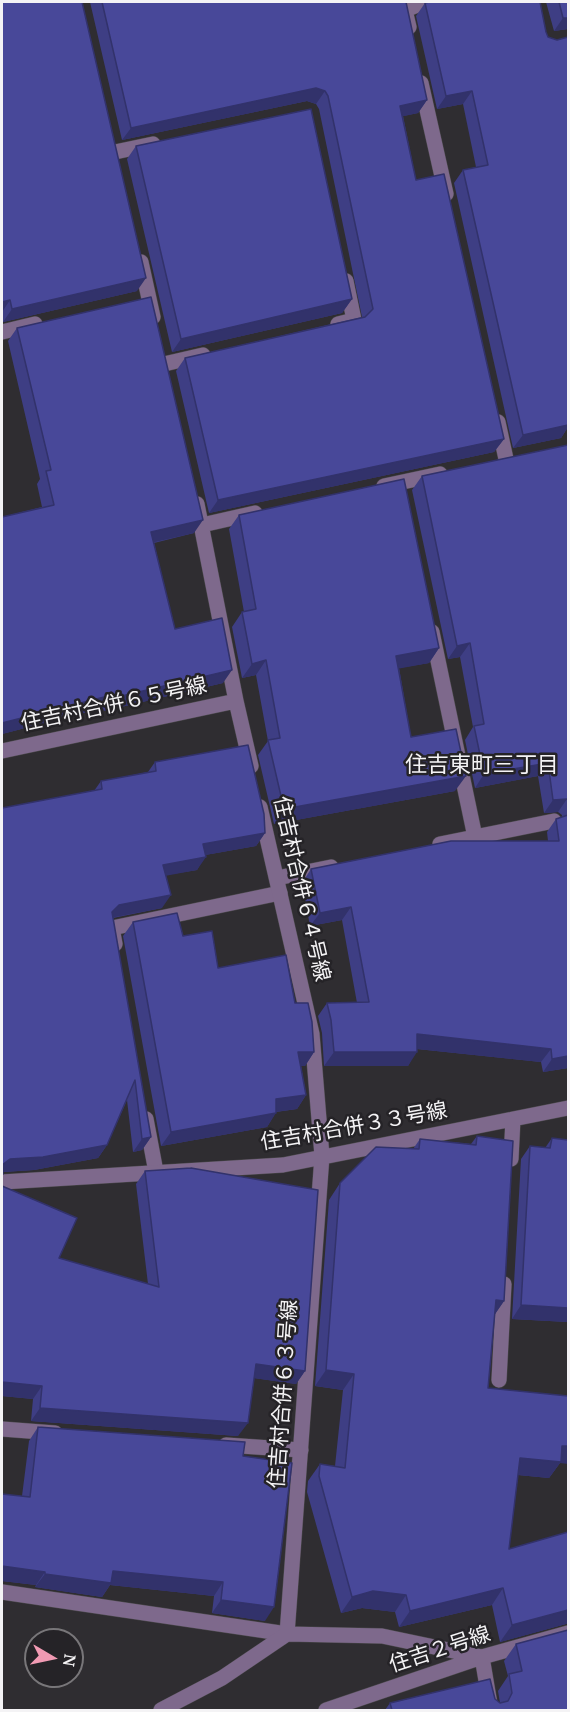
<!DOCTYPE html>
<html>
<head>
<meta charset="utf-8">
<style>
  body { margin:0 }
  #map { position:relative; width:570px; height:1712px; overflow:hidden; background:#2f2d31; font-family:"PT Serif",serif }
  canvas { display:block }
  .frame { position:absolute; inset:0; border:3px solid #f4f3f5; pointer-events:none }
  .north { position:absolute; left:24px; top:1628px; width:60px; height:60px; box-sizing:border-box; background:#252327; border:2px solid #787679; border-radius:50%; rotate:99deg; font-size:16px; font-weight:700; line-height:24px; text-align:center; color:#f4f3f5 }
  .north::after { content:''; display:block; margin:auto; width:21px; height:27px; background:#f19ab3; clip-path:polygon(50% 0,100% 100%,50% 72%,0 100%) }
</style>
</head>
<body>
<div id="map">
<canvas width="570" height="1712"></canvas>
<div class="frame"></div>
<div class="north">N</div>
</div>
<script>
const c = document.querySelector('canvas').getContext('2d');
c.lineJoin = 'round';
const toPath = rows => new Path2D(rows.map(r => 'M' + r).join(''));
function stroke(path, color, width, dash) { c.strokeStyle = color; c.lineWidth = width; c.lineCap = dash ? 'butt' : 'round'; c.setLineDash(dash || []); c.stroke(path); }
function paint(path, color) { c.fillStyle = color; c.fill(path, 'evenodd'); }
function write(font, color, halo, rows, align = 'center') {
  c.font = font + ' "PT Serif","Noto Sans JP",serif'; c.lineWidth = 5; c.setLineDash([]); c.textBaseline = 'middle'; c.strokeStyle = halo; c.fillStyle = color; for (const [text, x, y, turn = 0] of rows) {
    c.save(); c.translate(x, y); c.rotate((+turn || 0) * Math.PI / 180); c.textAlign = isNaN(turn) ? turn : align; if (halo) c.strokeText(text, 0, 0); c.fillText(text, 0, 0); c.restore();
  }
}
const lane = toPath([
  [432,632,475,837],
  [440,844,554,821],
  [277,878,331,867],
  [115,944,112,928,280,893],
  [146,1119,156,1172],
  [2,1429,55,1433],
  [226,1445,301,1450],
  [2,1592,287,1634]
]);
const street = toPath([
  [409,27,405,10,425,2],
  [421,83,446,194],
  [115,152,153,144],
  [141,262,153,317],
  [338,324,354,320,346,281],
  [2,332,35,324],
  [164,364,203,355],
  [498,422,506,459],
  [384,486,440,474],
  [197,504,236,701,251,766],
  [202,525,255,513],
  [2,751,236,701],
  [260,807,312,1034,322,1156,287,1634],
  [511,1159,513,1119],
  [2,1182,283,1165,568,1108],
  [499,1380,504,1284],
  [161,1710,222,1678,287,1634,382,1636,482,1657,491,1710],
  [326,1710,482,1657,568,1633]
]);
stroke(lane, '#4b494c', 16);
stroke(street, '#4b494c', 16);
stroke(lane, '#7e698c', 15);
stroke(street, '#7e698c', 15);
paint(toPath([
  [2,2,137,291,3,322,2,316],
  [90,2,406,2,427,100,418,113,403,116,416,180,504,439,494,452,209,513,176,371,185,358,362,317,319,109,316,104,307,101,122,140],
  [546,2,568,2,568,29,554,31],
  [425,3,546,32,548,37,557,40,568,37,568,427,561,438,513,448,454,183,463,170,476,167,463,104,437,109,416,16],
  [136,146,352,299,342,313,172,352,127,159],
  [17,328,194,533,154,543,175,629,223,683,104,711,103,708,2,734,2,517,42,507,37,484,40,479,8,341],
  [568,445,568,1068,543,1072,541,1062,417,1049,408,1066,324,1066,322,1033,318,1016,327,1003,357,1003,342,920,310,926,302,883,311,869,548,841,547,832,556,819,562,817,562,815,558,812,544,813,538,776,475,788,465,740,473,727,460,657,448,659,412,490,422,476],
  [239,515,439,648,429,663,399,668,411,737,455,791,274,824,258,755,268,741,256,675,242,678,232,627,242,612,244,612,229,529],
  [155,762,265,833,256,846,205,855,197,870,166,875,162,908,113,918,151,1137,142,1150,133,1152,127,1100,107,1145,98,1158,34,1170,3,1172,94,791,101,781,148,772],
  [133,922,183,936,218,968,295,1003,314,1052,305,1066,301,1066,306,1095,297,1109,276,1112,267,1127,161,1146,123,936],
  [477,1136,504,1301,495,1314,488,1388,560,1463,549,1478,518,1475,509,1549,566,1624,500,1642,492,1605,399,1627,395,1612,362,1608,341,1613,307,1492,308,1481,320,1464,335,1466,343,1390,315,1386,329,1200,340,1183,413,1149,420,1139,471,1144],
  [552,1138,568,1140,568,1322,512,1319,521,1159,530,1146,545,1148],
  [145,1171,305,1371,296,1384,254,1378,238,1436,31,1421,33,1399,2,1396,2,1186,59,1258,148,1284,136,1184],
  [38,1427,243,1456,265,1621,212,1613,214,1596,110,1585,102,1597,35,1587,36,1585,2,1581,2,1494,22,1496,29,1441],
  [516,1644,568,1710,385,1710,390,1703,495,1699,500,1703,498,1691,508,1676,504,1661]
]), '#3e3e84');
paint(toPath([
  [563,18,568,18,568,29,554,31],
  [316,88,325,91,316,104,307,101,122,140,131,128],
  [472,91,463,104,437,109,446,96],
  [427,100,418,113,391,119,400,106],
  [146,278,137,291,3,322,12,309],
  [352,299,342,313,172,352,181,339],
  [10,300,2,312,2,302],
  [568,414,568,427,561,438,513,448,523,435],
  [504,439,494,452,209,513,218,500],
  [203,520,194,533,142,545,151,532],
  [470,643,460,657,448,659,457,646],
  [439,648,429,663,386,671,396,656],
  [266,660,256,675,242,678,252,664],
  [232,670,223,683,104,711,113,698],
  [112,695,103,708,2,734,2,723],
  [548,763,538,776,475,788,484,774],
  [466,776,455,791,274,824,284,809],
  [567,799,558,812,544,813,553,800],
  [265,833,256,846,194,857,203,844],
  [206,857,197,870,154,878,163,865],
  [171,895,162,908,110,918,112,912,119,905],
  [351,907,342,920,310,926,320,913],
  [417,1034,551,1049,541,1062,408,1048],
  [298,1052,314,1052,305,1066,289,1066],
  [334,1052,417,1052,408,1066,324,1066],
  [568,1056,568,1068,543,1072,552,1059],
  [306,1095,297,1109,266,1113,276,1099],
  [276,1113,267,1127,161,1146,171,1132],
  [151,1137,142,1150,133,1152,142,1139],
  [107,1145,98,1158,34,1170,2,1172,2,1165,10,1159],
  [496,1300,504,1301,493,1317],
  [521,1305,568,1308,568,1322,512,1319],
  [256,1364,305,1371,296,1384,246,1377],
  [326,1370,354,1374,343,1390,315,1386],
  [2,1382,42,1386,33,1399,2,1396],
  [40,1408,248,1423,238,1436,31,1421],
  [562,1446,568,1446,568,1464,560,1463,549,1478,508,1474,520,1458],
  [2,1566,45,1572,36,1585,2,1581],
  [113,1571,223,1582,214,1596,110,1585,102,1597,35,1587,45,1574],
  [503,1588,492,1605,399,1627,410,1611],
  [373,1591,406,1595,395,1612,362,1608,341,1613,352,1597],
  [221,1600,274,1607,265,1621,212,1613],
  [568,1610,568,1624,566,1624,500,1642,512,1625]
]), '#32326b');
const building = toPath([
  [2,2,82,2,146,278,12,309,10,300,2,302,2,2],
  [102,2,406,2,427,100,400,106,416,180,444,174,504,439,218,500,185,358,365,317,373,309,328,96,325,91,316,88,131,128,102,2],
  [429,2,540,2,546,32,548,37,557,40,568,37,568,425,523,435,463,170,488,165,472,91,446,96,425,3,429,2],
  [559,2,568,2,568,18,563,18,559,2],
  [311,109,352,299,181,339,136,146,311,109],
  [151,297,203,520,151,532,175,629,222,618,232,670,113,698,112,695,2,723,2,517,54,505,46,471,51,470,17,328,151,297],
  [568,445,568,800,567,799,553,800,548,763,484,774,474,726,484,724,470,643,457,646,422,476,568,445],
  [404,479,439,648,396,656,411,737,456,729,466,776,284,809,268,740,280,738,266,660,252,664,242,612,256,609,239,515,404,479],
  [248,745,264,814,265,833,203,844,206,857,163,865,171,895,119,905,112,912,151,1137,142,1139,135,1080,107,1145,43,1157,10,1159,2,1165,3,1174,2,1175,2,808,102,789,101,781,156,771,155,762,248,745],
  [568,815,568,1056,552,1059,551,1049,417,1034,417,1052,334,1052,331,1020,327,1003,369,1002,351,907,320,913,311,869,451,841,559,841,556,819,568,815],
  [177,913,183,936,212,931,218,968,286,955,295,1003,308,1003,312,1022,314,1052,298,1052,306,1095,276,1099,276,1113,171,1132,133,922,177,913],
  [477,1136,513,1141,504,1301,496,1300,488,1388,568,1396,568,1446,562,1446,561,1462,520,1458,509,1549,568,1532,568,1610,512,1625,503,1588,410,1611,406,1595,373,1591,352,1597,319,1476,320,1464,345,1468,354,1374,326,1370,340,1183,376,1147,419,1149,420,1139,476,1145,477,1136],
  [552,1138,568,1140,568,1308,521,1305,530,1146,550,1148,552,1138],
  [191,1168,318,1190,305,1371,256,1364,248,1423,40,1408,42,1386,2,1382,2,1186,77,1218,59,1258,159,1287,145,1171,191,1168],
  [38,1427,245,1442,243,1456,292,1463,274,1607,221,1600,223,1582,113,1571,111,1583,45,1574,45,1572,2,1566,2,1494,30,1497,38,1427],
  [568,1630,568,1710,392,1710,390,1703,490,1679,495,1699,500,1703,508,1701,512,1693,509,1674,522,1671,516,1644,568,1630]
]);
paint(building, '#484899');
stroke(building, '#32326b', 1.5);
write('21px', '#f4f3f5', '#252327', [
  ["住吉村合併６５号線",114,705,-12],
  ["住吉村合併６４号線",301,889,77],
  ["住吉村合併３３号線",354,1127,-10],
  ["住吉村合併６３号線",284,1394,-86],
  ["住吉２号線",440,1650,-18]
]);
write('22px', '#f4f3f5', '#252327', [
  ["住吉東町三丁目",482,766]
]);
</script>
</body>
</html>
